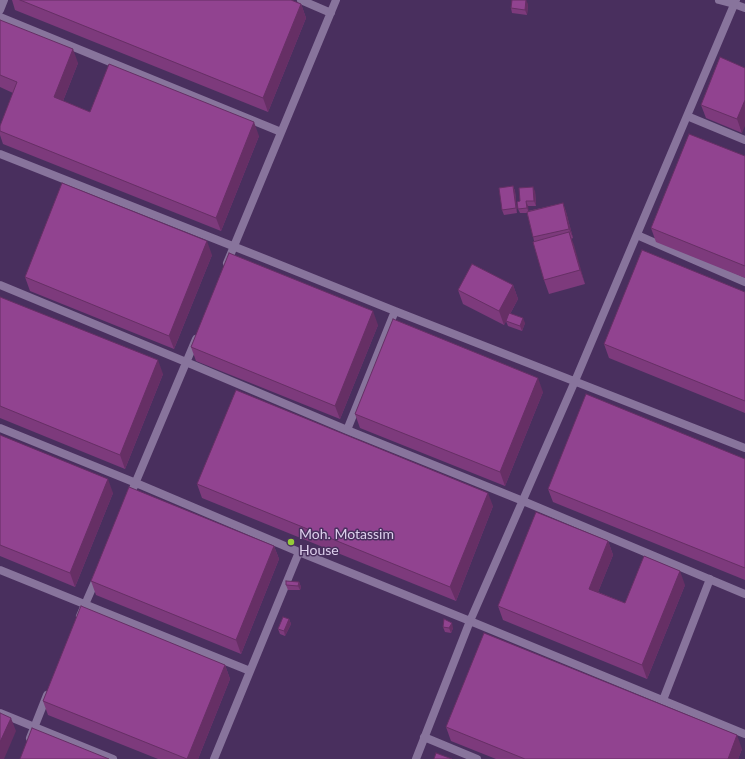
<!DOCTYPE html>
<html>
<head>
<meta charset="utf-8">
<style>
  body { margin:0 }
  canvas { display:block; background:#492f5e }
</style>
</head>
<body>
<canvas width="745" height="759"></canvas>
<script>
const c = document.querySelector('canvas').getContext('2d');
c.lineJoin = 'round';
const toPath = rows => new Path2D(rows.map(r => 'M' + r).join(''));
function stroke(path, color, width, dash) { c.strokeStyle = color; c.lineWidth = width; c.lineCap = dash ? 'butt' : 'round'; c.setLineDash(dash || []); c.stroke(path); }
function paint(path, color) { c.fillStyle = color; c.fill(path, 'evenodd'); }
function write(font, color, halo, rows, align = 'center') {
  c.font = font + ' Lato,sans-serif'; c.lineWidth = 3; c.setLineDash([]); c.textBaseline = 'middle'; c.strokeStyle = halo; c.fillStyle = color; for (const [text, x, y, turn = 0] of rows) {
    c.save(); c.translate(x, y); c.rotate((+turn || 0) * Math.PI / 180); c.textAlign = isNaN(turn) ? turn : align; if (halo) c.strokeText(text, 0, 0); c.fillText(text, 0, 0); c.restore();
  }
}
stroke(toPath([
  [301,0,331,13],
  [719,0,734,4,745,8],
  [0,10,4,0],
  [0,17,281,132],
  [687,116,745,140],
  [0,154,268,260,395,311,745,448],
  [637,235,745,282],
  [227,263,336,0],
  [0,285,186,362,347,430,523,501,745,594],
  [0,428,136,483,299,552,470,621,745,734],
  [347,430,395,311],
  [129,498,196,339],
  [0,570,250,671],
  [80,616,97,577],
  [663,700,710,579],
  [0,713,113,759],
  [424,737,477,759],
  [30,738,47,695],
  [214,759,299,552],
  [416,759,470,621,575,381,736,0]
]), '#88749c', 8);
paint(toPath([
  [12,0,291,0,301,4,306,18,268,112,15,10],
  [528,4,527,15,512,13,511,8],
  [0,21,78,63,63,101,90,112,259,136,221,231,3,144,0,135,0,126,13,93,0,87],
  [720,57,742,133,706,118,701,105],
  [745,156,745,278,656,242,651,228],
  [513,186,515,191,517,213,504,215,502,210],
  [535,191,536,206,528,206,528,211,563,203,566,212,573,238,571,239,585,284,549,294,544,280,527,213,520,213,518,209],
  [212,255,174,349,30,291,25,277],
  [513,285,518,299,510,314,525,323,522,331,508,326,506,321,504,325,463,304,458,290],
  [745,292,745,413,609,358,604,344],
  [0,297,163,374,125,469,0,418],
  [378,325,340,419,196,361,191,347],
  [543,392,505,486,360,428,355,414],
  [0,435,113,493,75,587,0,556],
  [745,459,745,580,553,502,548,489],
  [197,484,493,506,456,601,202,498],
  [608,541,613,555,598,592,625,603,685,585,647,679,503,620,498,606],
  [274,546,279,559,241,654,96,595,91,581],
  [299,582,301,587,300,590,288,590,286,585],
  [289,619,291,624,285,636,280,634,278,629],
  [443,627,453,628,451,633,445,632],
  [225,665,230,679,198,759,158,759,48,715,43,701],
  [446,727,742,749,738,759,496,759,451,741]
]), '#7d3a7c');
paint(toPath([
  [526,0,528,4,527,15,525,10],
  [301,4,306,18,268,112,263,98],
  [73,49,78,63,59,111,54,97],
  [745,100,745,126,742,133,737,119],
  [254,122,259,136,221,231,216,218],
  [513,186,515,191,517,213,516,208],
  [533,187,535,191,536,206,534,201],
  [526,201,528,206,529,213,527,208],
  [563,203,566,212,573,238,569,229],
  [569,232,574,245,585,284,580,270],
  [207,241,212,255,174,349,169,336],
  [513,285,518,299,504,325,499,311],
  [373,311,378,325,340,419,335,406],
  [523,318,525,323,522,331,520,326],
  [158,360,163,374,125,469,120,455],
  [538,378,543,392,505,486,500,472],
  [108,479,113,493,75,587,70,573],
  [488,493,493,506,456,601,450,587],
  [608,541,613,555,594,602,589,589],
  [274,546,279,559,241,654,236,640],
  [680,571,685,585,647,679,642,665],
  [299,582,301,587,300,590,298,586],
  [289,619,291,624,285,636,284,631],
  [452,623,453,628,451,633,449,628],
  [225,665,230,679,198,759,187,759],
  [11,718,16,731,4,759,0,759,0,742],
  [737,735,742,749,738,759,728,759]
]), '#662f65');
const building = toPath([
  [20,0,291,0,301,4,263,98,20,0],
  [512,0,526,0,525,10,511,8,512,0],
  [0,20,73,49,54,97,90,112,109,64,254,122,216,218,0,131,0,126,17,82,0,75,0,20],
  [720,57,745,68,745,100,737,119,701,105,720,57],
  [689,134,745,156,745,266,651,228,689,134],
  [62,183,207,241,169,336,25,277,62,183],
  [513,186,516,208,502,210,499,188,513,186],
  [533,187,534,201,526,201,527,208,518,209,517,202,520,201,519,188,533,187],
  [563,203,569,229,533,237,527,212,563,203],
  [569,232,580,270,544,280,533,242,569,232],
  [642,250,745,292,745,401,604,344,642,250],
  [229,253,373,311,335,406,191,347,229,253],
  [472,264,513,285,499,311,458,290,472,264],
  [0,297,158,360,120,455,0,406,0,297],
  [509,313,523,318,520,326,506,321,509,313],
  [393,319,538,378,500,472,355,414,393,319],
  [236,390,488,493,450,587,197,484,236,390],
  [586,394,745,459,745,568,548,489,586,394],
  [0,435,108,479,70,573,0,545,0,435],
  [129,487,274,546,236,640,91,581,129,487],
  [536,512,608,541,589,589,625,603,644,556,680,571,642,665,498,606,536,512],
  [286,581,299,582,298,586,286,585,286,581],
  [81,606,225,665,187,759,43,701,81,606],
  [283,617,289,619,284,631,278,629,283,617],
  [444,619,452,623,449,628,443,627,444,619],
  [484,633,737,735,728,759,525,759,446,727,484,633],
  [0,713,11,718,0,742,0,713],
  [32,728,109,759,20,759,32,728],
  [436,753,452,759,434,759,436,753]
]);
paint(building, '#914390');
stroke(building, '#662f65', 1);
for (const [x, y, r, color] of [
  [291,542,4,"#96cc39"]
]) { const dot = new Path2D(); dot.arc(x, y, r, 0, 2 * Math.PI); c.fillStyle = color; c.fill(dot); stroke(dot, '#492f5e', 1.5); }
write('14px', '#ded0ed', '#492f5e', [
  ["Moh. Motassim",299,534],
  ["House",299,550]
], 'left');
</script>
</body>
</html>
